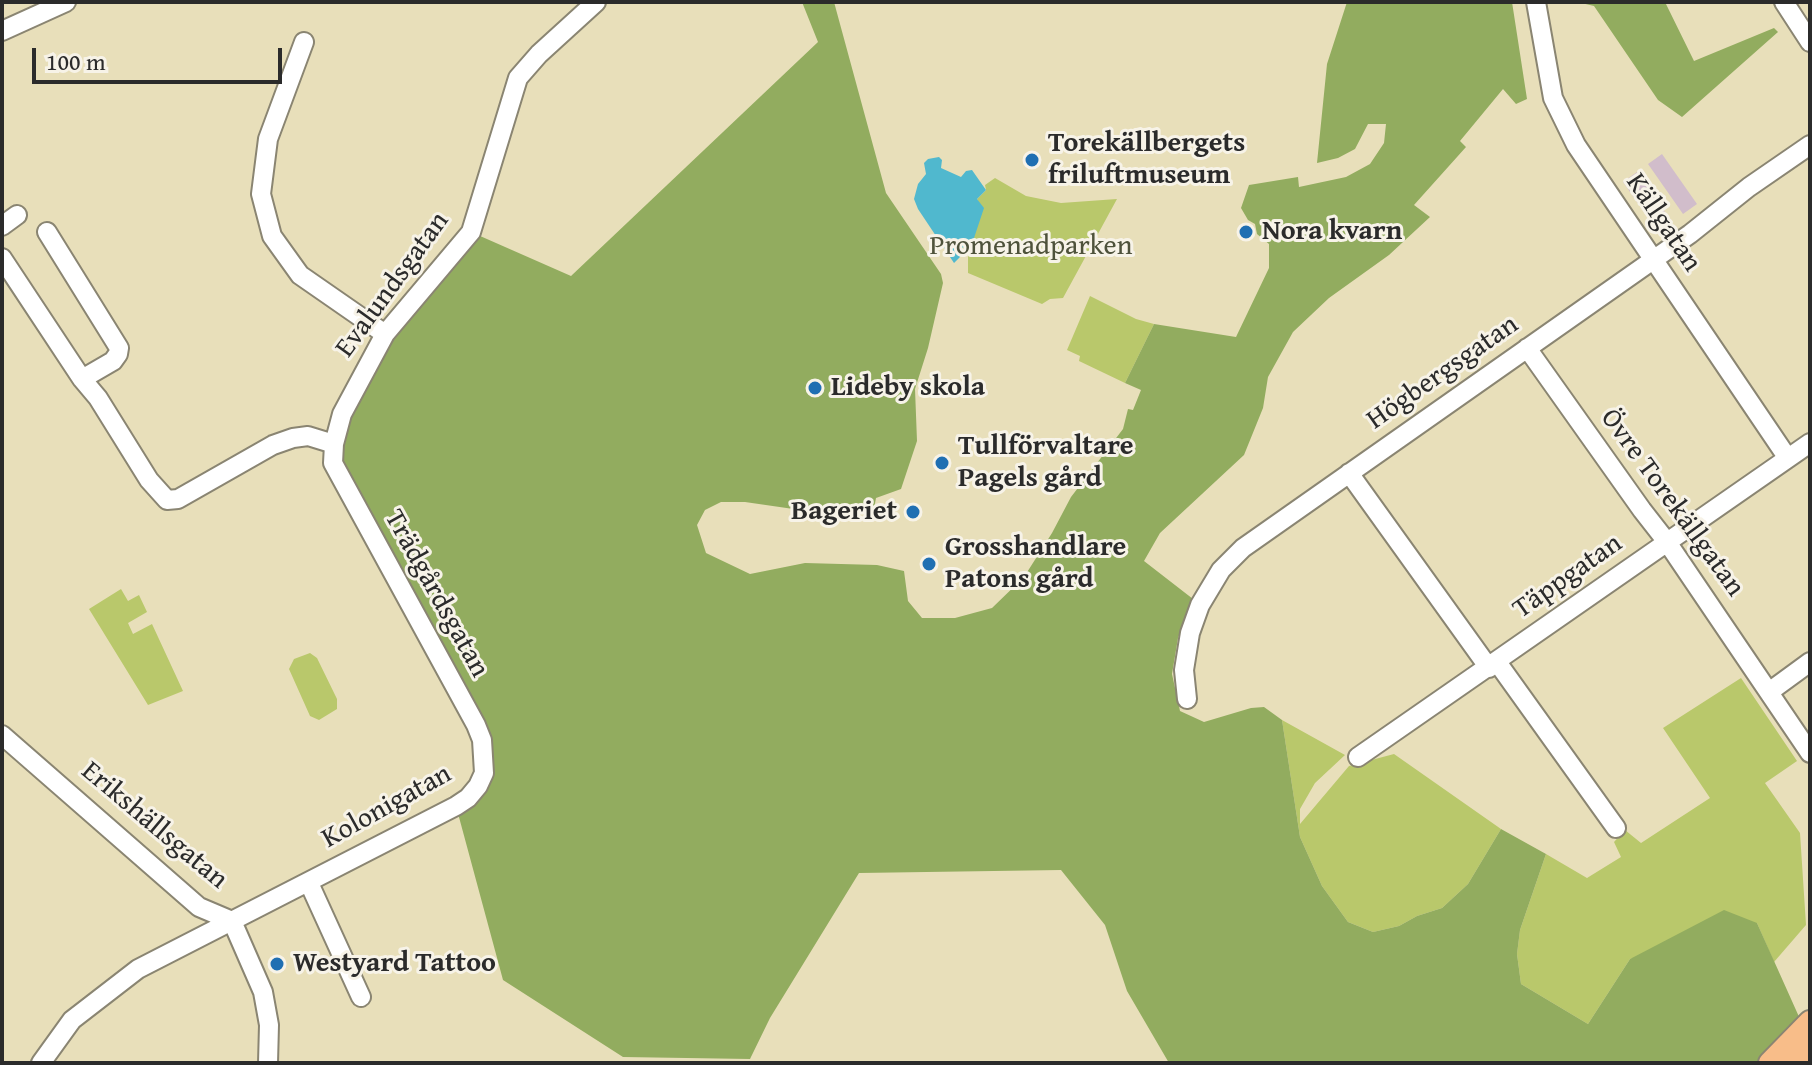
<!DOCTYPE html>
<html>
<head>
<meta charset="utf-8">
<style>
  body { margin:0 }
  #map { position:relative; width:1812px; height:1065px; overflow:hidden; background:#e8dfba; font-family:"Gentium Book Plus",serif }
  canvas { display:block }
  .frame { position:absolute; inset:0; border:4px solid #2b2b2b; pointer-events:none }
  .scale { position:absolute; left:32px; top:48px; width:250px; height:36px; box-sizing:border-box; border:4px solid #2b2b2b; border-top:0; padding-left:10px; font-size:24px; line-height:28px; white-space:nowrap; color:#2b2b2b; -webkit-text-stroke:6px #f7f3e8; paint-order:stroke }
</style>
</head>
<body>
<div id="map">
<canvas width="1812" height="1065"></canvas>
<div class="frame"></div>
<div class="scale">100 m</div>
</div>
<script>
const c = document.querySelector('canvas').getContext('2d');
c.lineJoin = 'round';
function paint(path, color) { c.fillStyle = color; c.fill(path, 'evenodd'); }
const toPath = rows => new Path2D(rows.map(r => 'M' + r).join(''));
function stroke(path, color, width, dash) { c.strokeStyle = color; c.lineWidth = width; c.lineCap = dash ? 'butt' : 'round'; c.setLineDash(dash || []); c.stroke(path); }
function write(font, color, halo, rows, align = 'center') {
  c.font = font + ' "Gentium Book Plus",serif'; c.lineWidth = 6; c.setLineDash([]); c.textBaseline = 'middle'; c.strokeStyle = halo; c.fillStyle = color; for (const [text, x, y, turn = 0] of rows) {
    c.save(); c.translate(x, y); c.rotate((+turn || 0) * Math.PI / 180); c.textAlign = isNaN(turn) ? turn : align; if (halo) c.strokeText(text, 0, 0); c.fillText(text, 0, 0); c.restore();
  }
}
paint(toPath([
  [1662,154,1697,204,1683,214,1648,164],
  [1637,172,1672,222,1658,232,1623,182]
]), '#d1bdcb');
paint(toPath([
  [995,178,1026,196,1061,203,1117,199,1063,298,1050,299,1042,304,968,273,968,254,962,247,970,244,979,204,977,199,986,190,985,185],
  [1090,296,1136,319,1154,324,1125,383,1079,361,1080,356,1067,350],
  [121,589,128,601,139,595,147,612,128,623,133,634,152,624,183,691,148,705,89,609],
  [310,653,317,658,337,699,337,709,319,720,310,716,289,669,294,659],
  [1741,678,1797,761,1765,783,1800,833,1806,925,1774,962,1757,923,1630,959,1588,1024,1521,984,1517,954,1520,930,1546,854,1587,878,1621,857,1614,842,1625,830,1641,843,1710,798,1663,728],
  [1282,720,1345,755,1315,783,1300,809,1300,824,1349,766,1394,754,1501,829,1468,884,1442,908,1417,916,1399,926,1373,932,1348,922,1322,886,1300,837]
]), '#b9c86b');
paint(toPath([
  [802,2,834,2,886,193,941,274,943,283,928,348,915,389,917,441,901,489,876,498,873,514,828,514,745,502,721,502,705,510,697,525,706,553,750,574,805,563,877,565,904,571,908,601,922,618,955,618,992,608,1024,577,1052,533,1071,497,1123,429,1128,409,1133,410,1141,390,1125,383,1154,324,1236,337,1269,268,1269,244,1257,234,1255,224,1248,220,1241,208,1249,185,1298,177,1299,187,1346,177,1370,164,1384,143,1386,124,1368,124,1355,149,1338,158,1317,163,1327,64,1347,2,1512,2,1527,99,1516,104,1503,89,1460,141,1466,147,1414,205,1430,217,1389,255,1329,298,1293,332,1268,377,1263,408,1244,455,1160,533,1144,561,1193,599,1178,638,1172,674,1180,711,1204,722,1251,708,1264,707,1282,720,1300,837,1322,886,1348,922,1373,932,1399,926,1417,916,1442,908,1468,884,1501,829,1546,854,1520,930,1517,954,1521,984,1588,1024,1630,959,1724,910,1757,923,1800,1019,1764,1063,1169,1063,1127,991,1105,925,1061,870,859,873,770,1018,750,1059,623,1057,503,980,456,806,478,786,482,740,412,609,334,444,354,389,471,232,571,276,818,42],
  [1577,2,1665,2,1694,61,1774,28,1778,32,1682,117,1658,100,1594,6]
]), '#92ac5f');
paint(toPath([
  [939,157,942,160,941,168,961,177,966,171,972,170,986,190,977,199,984,208,974,238,970,244,962,248,960,257,954,263,918,209,914,199,918,184,926,174,924,163,928,159]
]), '#50b8ce');
const minor = toPath([
  [1536,2,1553,98,1576,145,1787,457],
  [1784,2,1810,42],
  [2,31,66,2],
  [304,42,268,139,261,194,272,236,300,275,385,334],
  [2,226,17,215],
  [47,232,119,348,118,354,113,361,82,379],
  [2,258,82,379,98,398,149,480,167,500,178,499,273,445,293,438,308,436,334,444],
  [1527,348,1642,510,1667,542,1810,753],
  [1349,473,1489,668],
  [1497,662,1616,828],
  [1769,692,1810,662],
  [1187,699,1184,670,1190,633,1200,605,1221,570,1243,548,1690,234,1749,187,1810,145],
  [2,735,199,907,232,921,263,992,269,1025,268,1063],
  [1358,757,1810,443],
  [309,883,361,997],
  [41,1063,72,1020,138,969,456,806,468,798,478,786,484,773,482,740,476,725,333,463,334,444,342,414,385,334,471,232,518,78,539,54,596,2]
]);
const major = toPath([
  [1770,1063,1810,1022],
  [1794,1063,1810,1048]
]);
stroke(minor, '#8a8572', 22);
stroke(major, '#8a8572', 26);
stroke(minor, '#fff', 18);
stroke(major, '#f8bd89', 22);
for (const [x, y, r, color] of [
  [1032,160,8,"#1f6fb2"],
  [1246,232,8,"#1f6fb2"],
  [815,388,8,"#1f6fb2"],
  [942,463,8,"#1f6fb2"],
  [913,512,8,"#1f6fb2"],
  [929,564,8,"#1f6fb2"],
  [277,964,8,"#1f6fb2"]
]) { const dot = new Path2D(); dot.arc(x, y, r, 0, 2 * Math.PI); c.fillStyle = color; c.fill(dot); stroke(dot, '#f7f3e8', 3); }
write('bold 28px', '#2b2b2b', '#f7f3e8', [
  ["Torekällbergets",1048,144],
  ["friluftmuseum",1048,176],
  ["Nora kvarn",1262,232],
  ["Lideby skola",831,388],
  ["Tullförvaltare",958,447],
  ["Pagels gård",958,479],
  ["Bageriet",897,512,"right"],
  ["Grosshandlare",945,548],
  ["Patons gård",945,580],
  ["Westyard Tattoo",293,964]
], 'left');
write('28px', '#2b2b2b', '#f7f3e8', [
  ["Källgatan",1663,223,56],
  ["Evalundsgatan",393,285,-54],
  ["Högbergsgatan",1443,373,-35],
  ["Övre Torekällgatan",1672,503,54],
  ["Täppgatan",1568,577,-35],
  ["Trädgårdsgatan",436,594,61],
  ["Kolonigatan",387,807,-29],
  ["Erikshällsgatan",154,826,40]
]);
write('28px', '#4e523b', '#f7f3e8', [
  ["Promenadparken",1031,247]
]);
</script>
</body>
</html>
